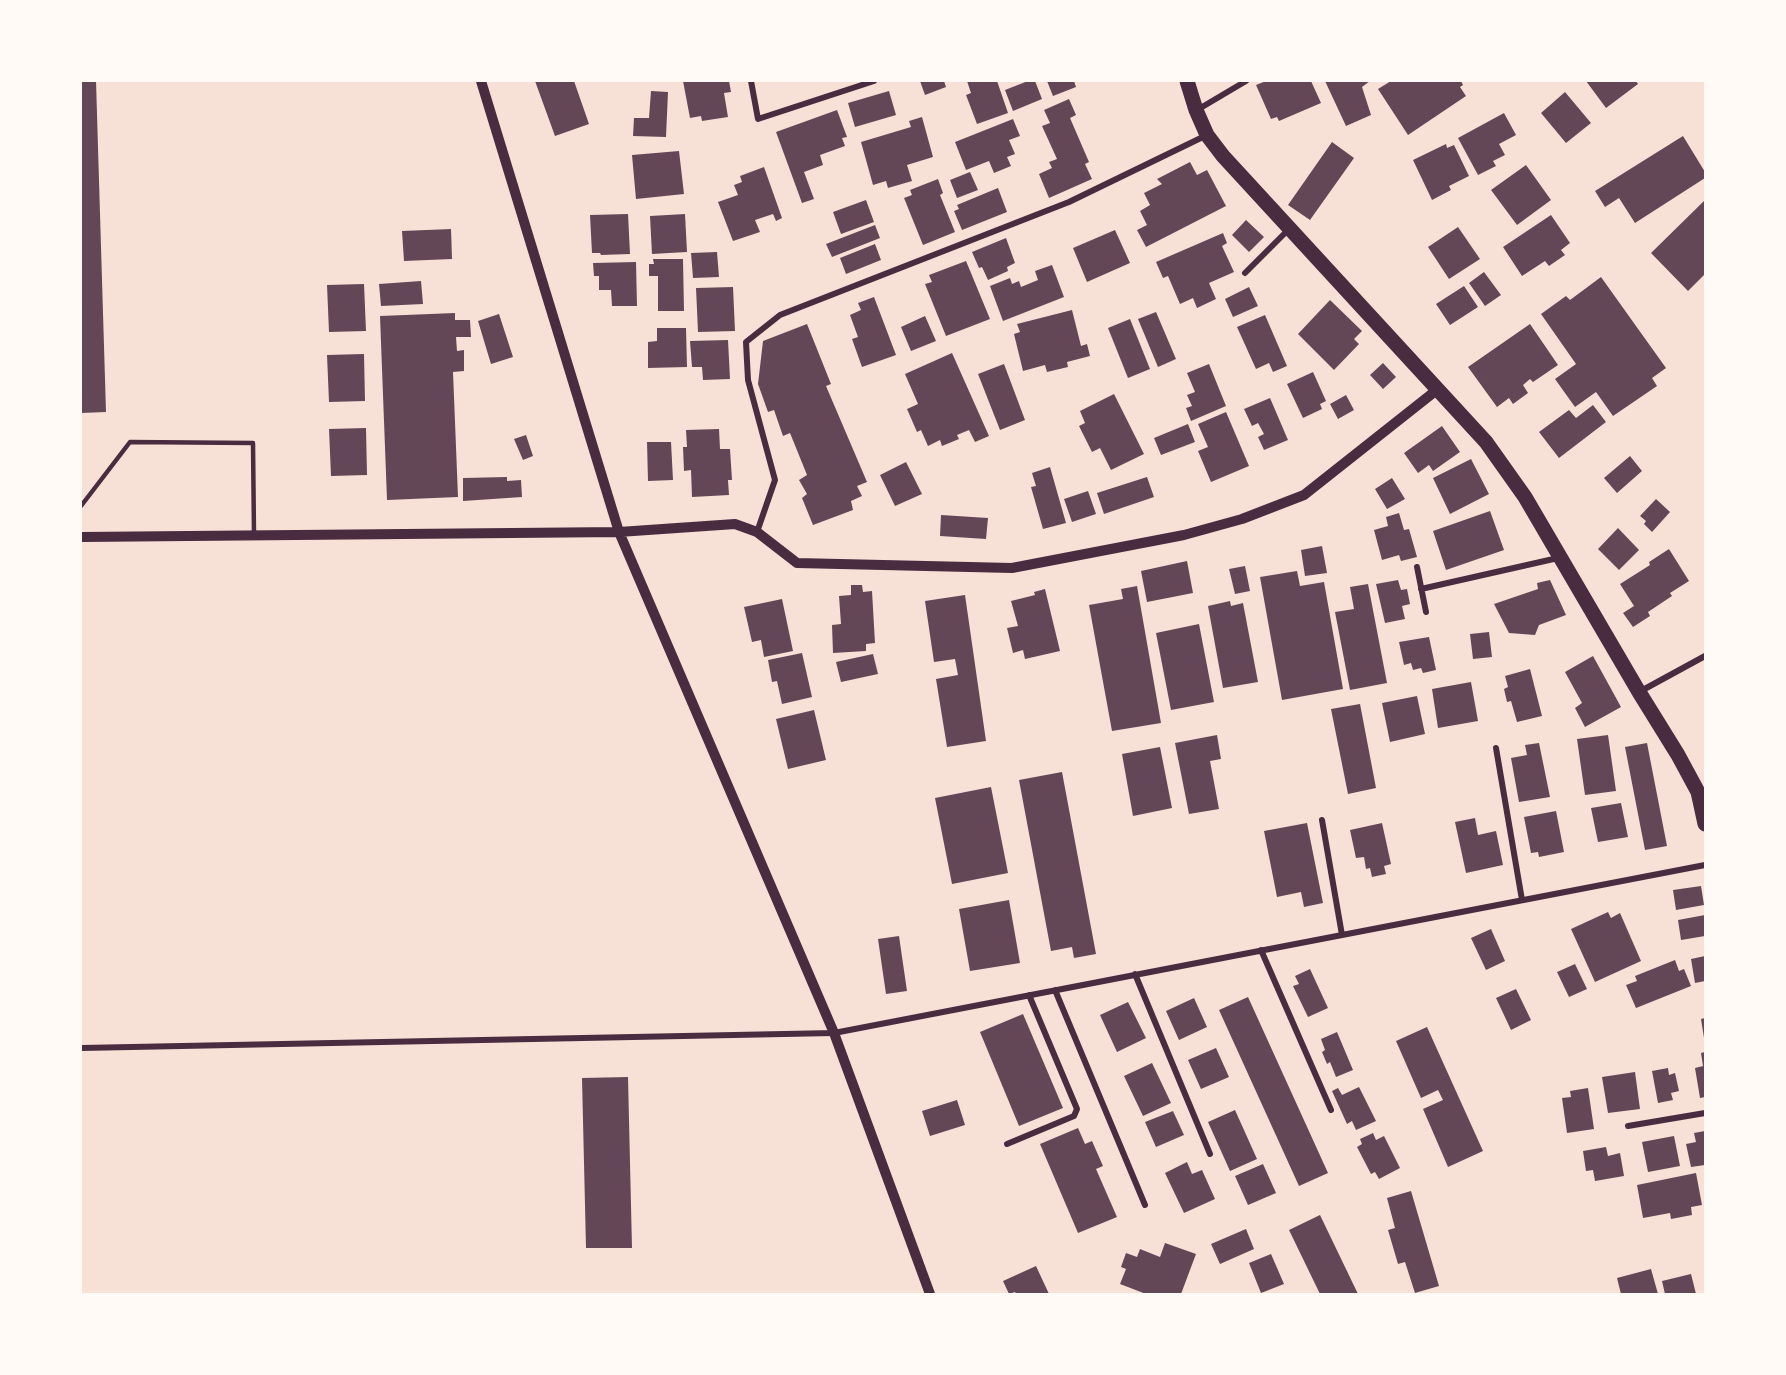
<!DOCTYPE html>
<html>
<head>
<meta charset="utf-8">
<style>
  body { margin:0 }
  #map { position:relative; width:1786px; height:1375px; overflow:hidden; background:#f7e1d7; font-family:Quicksand,sans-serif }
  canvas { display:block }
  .frame { position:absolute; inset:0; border:82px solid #fffaf5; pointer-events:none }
</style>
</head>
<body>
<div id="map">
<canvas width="1786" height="1375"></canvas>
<div class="frame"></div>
</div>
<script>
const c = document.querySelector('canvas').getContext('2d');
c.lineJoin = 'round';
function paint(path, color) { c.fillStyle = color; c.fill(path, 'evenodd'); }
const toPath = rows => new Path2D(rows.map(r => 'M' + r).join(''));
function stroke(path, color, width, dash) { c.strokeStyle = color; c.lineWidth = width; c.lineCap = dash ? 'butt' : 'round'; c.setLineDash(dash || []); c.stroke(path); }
paint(toPath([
  [81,81,96,81,106,412,81,413],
  [535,81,574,81,589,124,555,136],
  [683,81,729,81,731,92,724,93,728,117,702,121,701,116,690,118],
  [920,81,944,81,946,87,925,95],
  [967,81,997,81,1008,113,977,124,966,95,971,93],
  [1028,81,1035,81,1042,99,1013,111,1005,90],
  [1047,81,1074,81,1076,87,1053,96],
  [1266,81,1311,81,1321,103,1279,121,1277,117,1271,119,1256,85],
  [1325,81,1370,81,1362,87,1371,115,1346,126],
  [1391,81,1461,81,1463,85,1460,87,1466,96,1408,135,1378,89],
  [1586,81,1636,81,1638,84,1606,108],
  [651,91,668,92,666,137,633,136,634,118,649,118],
  [889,91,896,115,855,127,848,103],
  [1565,92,1591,123,1566,143,1541,113],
  [1069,99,1076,115,1070,118,1089,162,1085,164,1092,179,1049,198,1039,174,1052,168,1049,162,1057,159,1042,126,1050,123,1044,110],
  [837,110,847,137,842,138,845,146,820,155,823,165,804,172,814,199,802,203,776,132],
  [1504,113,1516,135,1499,144,1505,155,1493,161,1496,166,1478,175,1458,138],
  [922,117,933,157,907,165,912,181,888,188,886,181,873,185,861,142,911,127,909,121],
  [1013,119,1020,136,1009,140,1015,154,1007,157,1011,166,994,173,989,161,966,170,955,142],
  [1683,136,1705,172,1705,178,1635,223,1619,198,1605,207,1595,191],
  [1332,142,1354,158,1310,220,1288,205],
  [1446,144,1447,148,1454,145,1469,176,1449,186,1451,190,1432,200,1413,160],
  [679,151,684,194,636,199,632,155],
  [1190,162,1197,175,1207,170,1226,206,1146,247,1137,230,1147,225,1140,211,1150,205,1144,193,1162,184,1157,179],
  [1526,165,1551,200,1517,225,1491,190],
  [764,167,782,218,776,221,773,214,755,220,760,232,733,241,718,202,738,195,734,185,742,182,740,176],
  [970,172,978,190,957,198,950,180],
  [938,179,943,193,940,195,955,232,923,245,904,198,912,195,910,190],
  [998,188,1007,212,962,230,954,211,959,209,957,205],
  [866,200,874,222,841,234,833,212],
  [1705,200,1705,274,1688,291,1651,253],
  [628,214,630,254,601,255,600,253,592,253,590,215],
  [685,214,687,252,652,254,650,216],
  [1551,215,1570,243,1561,250,1565,255,1549,266,1545,261,1522,276,1503,247],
  [1246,220,1264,237,1249,252,1232,235],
  [875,225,880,238,832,257,826,244],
  [1458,227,1480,259,1449,279,1428,247],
  [451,229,452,259,404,261,402,231],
  [1115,230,1130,263,1087,282,1073,248],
  [1223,233,1227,243,1222,246,1234,272,1209,283,1216,299,1197,308,1193,298,1180,304,1168,276,1163,278,1156,262],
  [1006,238,1015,263,1007,267,1008,271,988,280,982,267,979,268,972,252],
  [875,244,881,260,846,274,840,258],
  [717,252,719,277,693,278,691,253],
  [653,259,683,259,684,311,658,311,658,276,649,276,649,264,654,264],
  [966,261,990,319,946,336,925,284,932,282,929,275],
  [636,262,637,306,612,306,611,290,599,290,599,276,594,276,593,263],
  [1052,265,1064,297,1003,321,990,286,1010,278,1012,284,1019,281,1021,287,1038,280,1035,271],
  [1484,272,1501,295,1485,306,1469,283],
  [1601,277,1666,368,1652,378,1657,386,1613,416,1596,392,1575,407,1555,379,1576,364,1541,314,1566,296,1570,300],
  [421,281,423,304,381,306,379,284],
  [364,284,366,331,329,332,327,285],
  [1464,286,1478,307,1450,325,1436,304],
  [733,287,735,331,698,332,696,288],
  [1249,287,1258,306,1233,317,1225,299],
  [874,297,896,355,862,367,852,339,858,337,850,315,861,310,858,303],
  [1330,300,1362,331,1354,339,1359,344,1334,370,1298,334],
  [1072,310,1081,346,1087,344,1090,356,1067,362,1068,367,1047,372,1045,365,1023,371,1014,334,1020,332,1017,324],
  [1156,312,1176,359,1158,367,1138,319],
  [455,313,455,320,470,320,471,337,456,337,457,351,464,350,464,371,453,372,458,497,387,500,380,316],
  [499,314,513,357,491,364,478,321],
  [1265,315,1287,366,1273,372,1269,363,1256,369,1237,327],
  [925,316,936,341,911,351,901,327],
  [1130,319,1150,369,1128,378,1108,328],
  [807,324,831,384,826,386,867,482,857,486,862,496,851,501,853,510,813,525,802,498,807,494,799,480,807,475,790,433,783,436,774,410,768,412,758,384,763,341],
  [1530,324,1558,365,1533,382,1530,379,1523,385,1528,393,1513,404,1509,398,1497,407,1468,367],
  [657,328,686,328,687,367,648,368,648,342,657,341],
  [728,340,730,379,703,380,702,367,692,367,690,341],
  [952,353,989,436,975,442,969,430,957,435,959,439,942,446,940,440,928,446,921,430,917,432,907,409,918,404,905,374],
  [364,354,365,401,329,402,327,355],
  [1383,363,1396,377,1383,389,1370,375],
  [1004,364,1025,420,1000,430,978,374],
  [1209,364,1226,406,1191,421,1186,408,1192,406,1187,395,1195,392,1187,373],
  [1313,372,1326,401,1320,404,1322,409,1303,418,1287,384],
  [1114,394,1144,454,1111,470,1100,448,1092,452,1079,426,1085,423,1080,411],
  [1346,395,1354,410,1338,419,1330,404],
  [1270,398,1288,440,1264,450,1258,437,1264,434,1258,423,1252,426,1244,409],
  [1593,405,1606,422,1559,458,1539,432,1569,410,1576,418],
  [1226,412,1249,466,1211,482,1198,451,1208,447,1198,424],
  [1188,424,1195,442,1161,455,1154,438],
  [1442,426,1460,452,1433,471,1429,465,1418,473,1404,453],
  [366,428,367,475,331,476,329,429],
  [719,429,720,449,730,449,732,480,728,480,729,495,692,497,691,470,684,471,683,447,687,447,686,430],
  [526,435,533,456,523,460,514,439],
  [647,442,671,442,673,480,648,481],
  [1630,456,1642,471,1617,493,1604,478],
  [1471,459,1489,494,1450,514,1433,478],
  [906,462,922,494,895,506,880,475],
  [1050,467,1066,523,1043,529,1031,487,1036,486,1032,473],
  [507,477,507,481,521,480,522,497,463,501,463,478],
  [1147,477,1154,497,1104,514,1097,493],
  [1392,478,1405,499,1387,509,1375,489],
  [1088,491,1096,514,1072,522,1064,499],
  [1656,499,1670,512,1652,532,1644,524,1646,521,1640,516],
  [1490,511,1504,550,1446,570,1433,531],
  [1399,513,1404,530,1409,529,1417,557,1401,561,1399,555,1382,560,1374,530,1388,526,1386,517],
  [941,515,988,518,986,539,940,536],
  [1618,528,1639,550,1619,570,1598,549],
  [1322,546,1327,573,1305,576,1301,550],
  [1669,549,1689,581,1670,593,1672,596,1648,612,1650,616,1633,627,1623,613,1634,606,1620,584,1650,565,1649,562],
  [1187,561,1193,593,1147,602,1141,571],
  [1245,566,1250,591,1235,594,1229,569],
  [1297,571,1300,586,1324,582,1343,689,1282,700,1260,577],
  [1398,580,1401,590,1407,589,1410,604,1402,606,1405,619,1385,623,1376,584],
  [1550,580,1566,615,1539,625,1535,635,1509,633,1494,604,1538,589,1537,583],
  [1368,584,1387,683,1350,690,1335,612,1354,609,1350,587],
  [851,585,862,585,863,592,872,591,875,643,866,644,866,651,833,653,832,625,841,624,839,596,851,595],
  [1137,586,1161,723,1112,731,1089,605,1123,599,1121,589],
  [1045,589,1060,651,1025,659,1023,650,1013,653,1007,628,1018,626,1011,601,1035,595,1034,592],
  [965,595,986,741,947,747,936,679,958,675,955,659,934,662,925,601],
  [782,599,793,651,764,657,761,640,752,642,744,607],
  [1230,601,1231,606,1243,603,1258,682,1223,688,1208,606],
  [1199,624,1214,702,1171,710,1156,633],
  [1489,632,1492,657,1473,659,1470,634],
  [1429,637,1436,670,1423,673,1421,668,1413,670,1411,663,1404,665,1399,642],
  [802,653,812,697,782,704,777,681,772,682,768,660],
  [873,654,878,674,841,682,836,662],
  [1593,656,1621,707,1585,727,1575,708,1582,703,1565,672],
  [1530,669,1542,716,1517,722,1511,701,1507,702,1504,689,1508,687,1505,676],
  [1471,682,1478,721,1438,728,1432,689],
  [1417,696,1425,734,1390,742,1382,703],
  [1360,704,1376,788,1348,794,1331,709],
  [814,710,826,760,788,769,776,719],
  [1217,735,1221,759,1210,761,1219,809,1189,814,1175,743],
  [1608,735,1616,791,1585,795,1577,739],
  [1539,743,1550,797,1519,802,1511,758,1527,755,1525,745],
  [1647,743,1667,846,1645,850,1625,747],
  [1160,747,1172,808,1133,816,1122,754],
  [1062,772,1096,954,1074,958,1072,947,1051,951,1019,780],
  [991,787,1008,873,952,884,935,798],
  [1621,803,1628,837,1598,842,1591,808],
  [1556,811,1564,852,1539,857,1538,852,1531,853,1524,817],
  [1475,818,1478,835,1496,831,1503,865,1466,873,1455,822],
  [1307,823,1323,903,1304,907,1301,892,1277,897,1264,831],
  [1382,823,1391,864,1384,866,1386,874,1372,877,1370,868,1366,869,1364,857,1356,858,1350,830],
  [1701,886,1704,905,1676,910,1673,890],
  [1009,900,1020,963,970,971,959,909],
  [1608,912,1611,918,1620,913,1641,961,1595,982,1571,929],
  [1705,915,1705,936,1681,940,1678,920],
  [1491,929,1505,961,1486,970,1471,938],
  [899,936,907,991,886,994,878,939],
  [1705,956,1705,981,1695,983,1691,959],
  [1675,960,1679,971,1684,969,1691,986,1636,1008,1626,985,1637,981,1635,976],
  [1575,964,1587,989,1569,997,1557,972],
  [1310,969,1328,1008,1308,1017,1293,986,1299,984,1295,976],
  [1516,989,1531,1020,1511,1030,1496,998],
  [1248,997,1328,1173,1299,1186,1219,1010],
  [1194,998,1207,1027,1179,1040,1166,1011],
  [1128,1002,1146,1038,1117,1052,1100,1015],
  [1023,1014,1063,1108,1019,1126,980,1032],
  [1705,1018,1705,1038,1704,1038,1701,1019],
  [1427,1027,1483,1151,1448,1167,1423,1109,1443,1100,1438,1090,1421,1098,1396,1041],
  [1337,1032,1353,1070,1336,1077,1330,1062,1327,1064,1322,1052,1325,1050,1321,1039],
  [1216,1048,1229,1077,1201,1089,1188,1060],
  [1705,1052,1705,1097,1700,1098,1695,1068,1703,1066,1701,1053],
  [1152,1063,1171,1103,1143,1116,1124,1076],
  [1668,1068,1669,1075,1675,1073,1679,1091,1671,1093,1673,1100,1658,1103,1652,1071],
  [1635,1072,1640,1109,1608,1113,1602,1077],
  [628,1077,632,1248,586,1248,582,1078],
  [1359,1087,1376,1121,1356,1130,1352,1121,1347,1124,1332,1091,1338,1088,1342,1095],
  [1588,1088,1594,1129,1567,1133,1562,1098,1571,1097,1570,1091],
  [957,1100,965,1125,930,1136,922,1111],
  [1235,1110,1257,1159,1230,1171,1208,1122],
  [1173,1111,1184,1135,1156,1147,1145,1122],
  [1078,1128,1085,1144,1092,1141,1103,1166,1096,1169,1117,1217,1078,1233,1040,1144],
  [1705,1131,1705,1165,1691,1167,1686,1144,1696,1142,1694,1133],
  [1373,1133,1376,1140,1384,1136,1400,1168,1379,1179,1375,1172,1371,1174,1357,1147,1362,1144,1360,1139],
  [1674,1136,1680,1166,1648,1172,1642,1142],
  [1606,1147,1608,1156,1620,1153,1624,1176,1595,1181,1593,1170,1586,1171,1583,1151],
  [1187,1162,1192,1174,1202,1170,1215,1199,1184,1213,1165,1173],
  [1263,1164,1276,1193,1248,1205,1235,1176],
  [1696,1173,1702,1205,1691,1207,1692,1215,1671,1219,1670,1213,1643,1218,1637,1185],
  [1411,1191,1439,1286,1415,1293,1405,1262,1398,1264,1388,1230,1395,1228,1387,1198],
  [1320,1215,1358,1294,1320,1294,1289,1230],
  [1246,1229,1254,1249,1220,1264,1211,1244],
  [1165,1243,1196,1254,1181,1294,1146,1294,1120,1284,1126,1269,1121,1267,1126,1253,1137,1257,1140,1249,1160,1257],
  [1271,1254,1284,1284,1261,1293,1249,1263],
  [1036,1266,1049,1294,1016,1294,1015,1292,1009,1294,1003,1281],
  [1651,1269,1658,1294,1621,1294,1617,1278],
  [1691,1274,1696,1294,1665,1294,1662,1281]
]), '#644757');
stroke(toPath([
  [81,506,130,442,253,443,254,535]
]), '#4a2c40', 4.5);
stroke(toPath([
  [751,81,758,119,874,81],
  [1197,110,1246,81],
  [1245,273,1289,229],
  [757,532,775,480,748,380,746,342,780,315,1069,202,1207,135],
  [1417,567,1426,612],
  [1421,589,1558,558],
  [1639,692,1705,656],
  [1496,748,1522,900],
  [1322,820,1342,935],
  [1261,950,1331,1110],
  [1135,974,1210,1154],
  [1055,990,1145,1205],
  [81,1048,834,1033,1705,865],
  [1628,1126,1705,1113],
  [1007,1144,1074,1116,1077,1109,1029,995]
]), '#4a2c40', 6);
stroke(toPath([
  [481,81,619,532,834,1033,930,1294],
  [81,537,619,532,735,524,757,532,797,563,1012,568,1184,535,1242,519,1304,495,1438,389]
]), '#4a2c40', 10);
stroke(toPath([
  [1187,81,1196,110,1207,135,1223,156,1486,442,1525,497,1639,692,1678,755,1698,792,1705,824]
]), '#4a2c40', 15);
</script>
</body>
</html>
